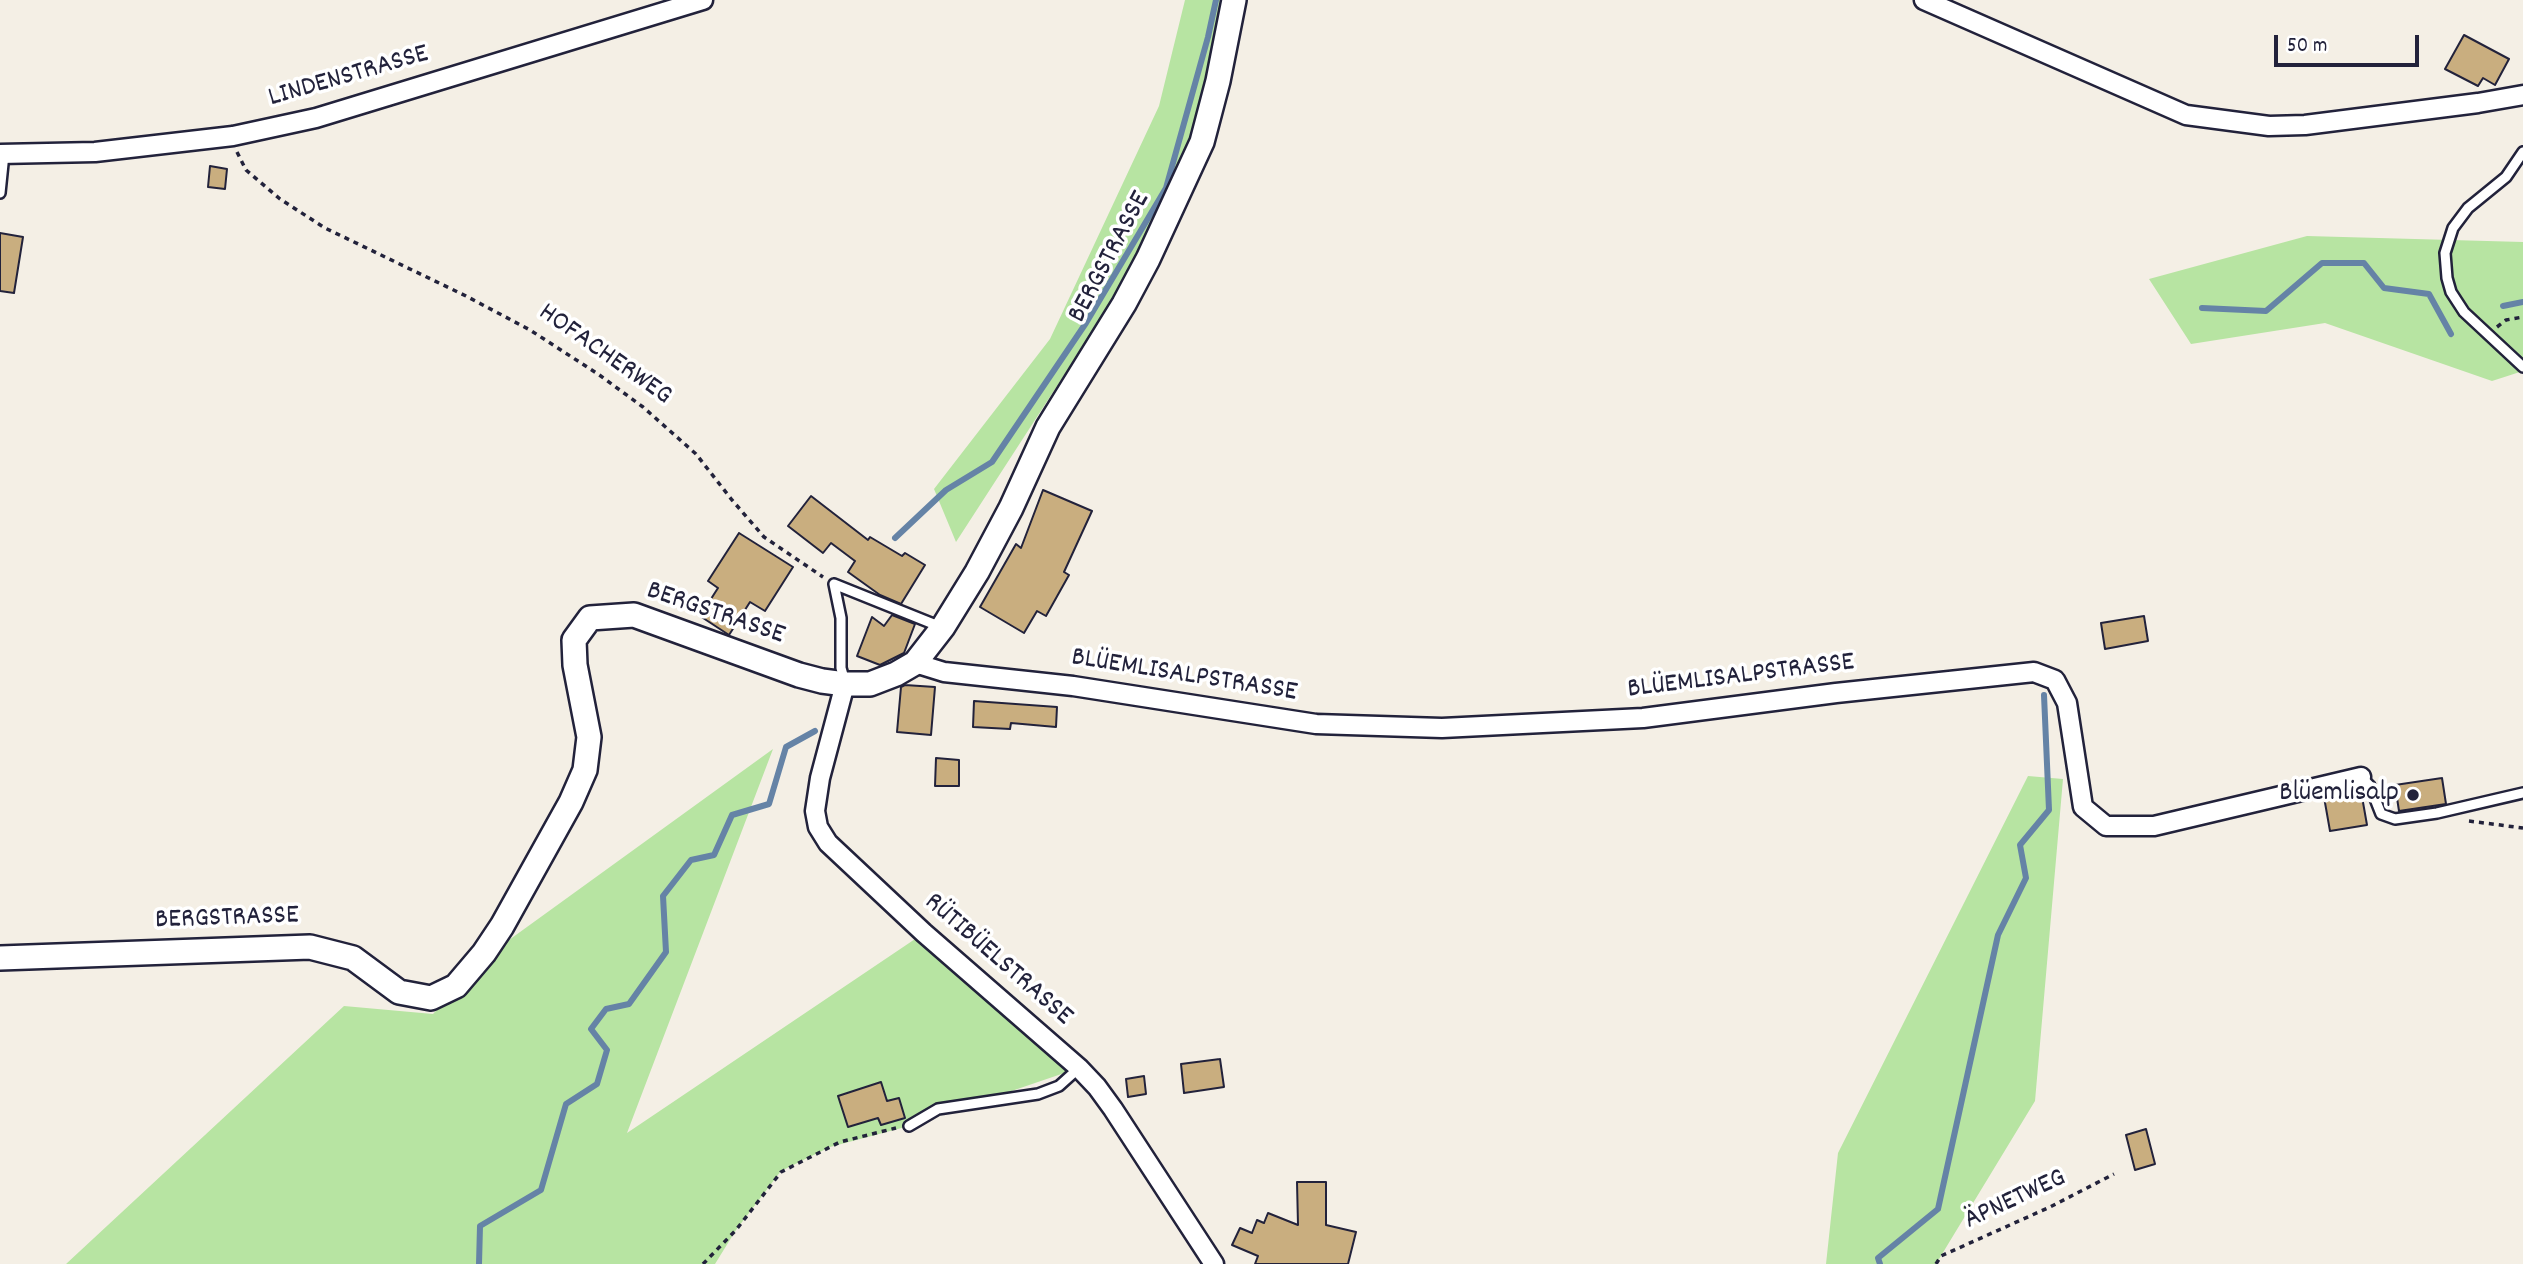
<!DOCTYPE html>
<html>
<head>
<meta charset="utf-8">
<style>
  body { margin:0 }
  #map { position:relative; width:2523px; height:1264px; overflow:hidden; background:#f4efe5; font-family:Dekko,sans-serif }
  canvas { display:block }
  .scale { position:absolute; left:2274px; top:35px; width:145px; height:32px; box-sizing:border-box; border:4px solid #22223b; border-top:0; padding-left:9px; font-size:21px; line-height:24px; white-space:nowrap; color:#22223b; -webkit-text-stroke:5px #fff; paint-order:stroke }
</style>
</head>
<body>
<div id="map">
<canvas width="2523" height="1264"></canvas>
<div class="scale">50 m</div>
</div>
<script>
const c = document.querySelector('canvas').getContext('2d');
c.lineJoin = 'round';
function paint(path, color) { c.fillStyle = color; c.fill(path, 'evenodd'); }
const toPath = rows => new Path2D(rows.map(r => 'M' + r).join(''));
function stroke(path, color, width, dash) { c.strokeStyle = color; c.lineWidth = width; c.lineCap = dash ? 'butt' : 'round'; c.setLineDash(dash || []); c.stroke(path); }
function write(font, color, halo, rows, align = 'center') {
  c.font = font + ' Dekko,sans-serif'; c.lineWidth = 7; c.setLineDash([]); c.textBaseline = 'middle'; c.strokeStyle = halo; c.fillStyle = color; for (const [text, x, y, turn = 0] of rows) {
    c.save(); c.translate(x, y); c.rotate((+turn || 0) * Math.PI / 180); c.textAlign = isNaN(turn) ? turn : align; if (halo) c.strokeText(text, 0, 0); c.fillText(text, 0, 0); c.restore();
  }
}
paint(toPath([
  [1185,0,1234,0,1218,81,1156,233,956,542,934,489,1050,339,1159,106],
  [2307,236,2523,242,2523,371,2492,381,2325,323,2191,344,2149,279],
  [773,749,627,1133,924,933,1079,1068,909,1126,830,1147,781,1171,736,1230,715,1264,66,1264,344,1006,433,1014,491,953],
  [2028,776,2063,779,2035,1101,1936,1264,1826,1264,1838,1153]
]), '#b7e4a2');
stroke(toPath([
  [2503,306,2523,302],
  [2202,308,2266,311,2322,263,2364,263,2384,288,2429,294,2451,334],
  [895,538,946,490,992,462,1086,323,1166,188,1208,37,1216,0],
  [479,1264,480,1226,541,1190,566,1104,597,1084,607,1050,591,1029,606,1009,629,1004,666,952,663,896,691,860,714,855,732,815,769,804,786,747,815,731],
  [1880,1264,1878,1258,1938,1209,1998,935,2026,878,2020,845,2049,810,2044,695]
]), '#6583a6', 6);
const building = toPath([
  [2464,35,2509,59,2495,85,2483,78,2478,86,2445,69,2464,35],
  [210,166,227,169,225,189,208,187,210,166],
  [0,233,23,237,14,293,0,291,0,233],
  [1043,490,1092,511,1064,572,1069,575,1046,616,1037,611,1024,633,980,607,1016,544,1021,548,1043,490],
  [811,496,868,540,870,537,902,556,905,553,925,565,901,604,880,595,848,572,855,561,831,543,823,553,788,526,811,496],
  [739,533,793,567,765,611,750,602,729,635,700,616,718,588,708,581,739,533],
  [892,615,915,624,904,653,880,665,857,656,872,617,884,626,892,615],
  [2144,616,2148,641,2105,649,2101,623,2144,616],
  [905,685,935,687,931,735,897,732,901,687,905,685],
  [974,701,1057,707,1056,727,1011,723,1010,729,973,727,974,701],
  [936,758,959,760,959,786,935,786,936,758],
  [2442,778,2446,804,2399,811,2395,785,2442,778],
  [2361,791,2367,825,2330,831,2324,797,2361,791],
  [1220,1059,1224,1087,1184,1093,1181,1064,1220,1059],
  [1144,1076,1146,1094,1128,1097,1126,1079,1144,1076],
  [881,1082,887,1101,899,1098,905,1118,881,1125,878,1118,848,1127,838,1096,881,1082],
  [2146,1129,2155,1164,2135,1170,2126,1135,2146,1129],
  [1297,1182,1326,1182,1326,1225,1356,1232,1348,1264,1255,1264,1258,1256,1232,1245,1240,1228,1252,1233,1257,1220,1264,1223,1268,1213,1298,1225,1297,1182]
]);
paint(building, '#c9ae7f');
stroke(building, '#22223b', 2);
const service = toPath([
  [2523,152,2506,177,2468,208,2453,228,2445,253,2447,278,2451,292,2464,312,2523,367],
  [0,193,4,154],
  [834,584,941,627],
  [834,584,841,618,841,668,845,682],
  [2361,777,2370,786,2381,814,2395,819,2437,813,2523,793],
  [909,1126,938,1109,1038,1094,1059,1086,1079,1068]
]);
const minor = toPath([
  [1924,0,2186,115,2269,126,2305,125,2478,103,2523,95],
  [0,154,95,152,233,136,316,118,703,0],
  [915,663,944,672,1073,686,1316,724,1442,728,1643,718,1836,693,2034,672,2055,680,2067,703,2083,807,2106,826,2154,826,2361,777],
  [845,684,820,778,815,811,818,827,828,843,924,933,1079,1068,1097,1087,1113,1109,1214,1264]
]);
const tertiary = toPath([
  [0,958,310,947,353,958,399,992,431,998,456,986,484,953,502,926,571,802,585,770,589,737,575,665,574,640,590,618,634,615,799,675,822,681,845,684,870,684,896,674,915,663,943,627,977,572,1011,508,1048,427,1124,304,1148,259,1202,142,1218,81,1234,0]
]);
stroke(service, '#22223b', 14);
stroke(minor, '#22223b', 23);
stroke(tertiary, '#22223b', 28);
stroke(toPath([
  [237,152,246,170,280,199,325,228,466,296,530,330,598,374,643,407,696,454,732,500,764,537,823,577],
  [2497,327,2506,320,2523,317],
  [2469,821,2523,828],
  [703,1264,736,1230,781,1172,840,1142,896,1128],
  [1936,1264,1941,1256,2050,1207,2114,1174]
]), '#22223b', 3.5, [5, 5]);
stroke(service, '#fff', 9);
stroke(minor, '#fff', 18);
stroke(tertiary, '#fff', 23);
for (const [x, y, r, color] of [
  [2413,795,7,"#22223b"]
]) { const dot = new Path2D(); dot.arc(x, y, r, 0, 2 * Math.PI); c.fillStyle = color; c.fill(dot); stroke(dot, '#fff', 2.5); }
write('28px', '#22223b', '#fff', [
  ["LINDENSTRASSE",349,78,-16],
  ["BERGSTRASSE",1111,258,-62],
  ["HOFACHERWEG",604,356,35],
  ["BERGSTRASSE",715,615,19],
  ["BLÜEMLISALPSTRASSE",1184,677,9],
  ["BLÜEMLISALPSTRASSE",1741,678,-7],
  ["BERGSTRASSE",227,920,-2],
  ["RÜTIBÜELSTRASSE",997,961,41],
  ["ÄPNETWEG",2016,1201,-25]
]);
write('28px', '#22223b', '#fff', [
  ["Blüemlisalp",2399,795]
], 'right');
</script>
</body>
</html>
